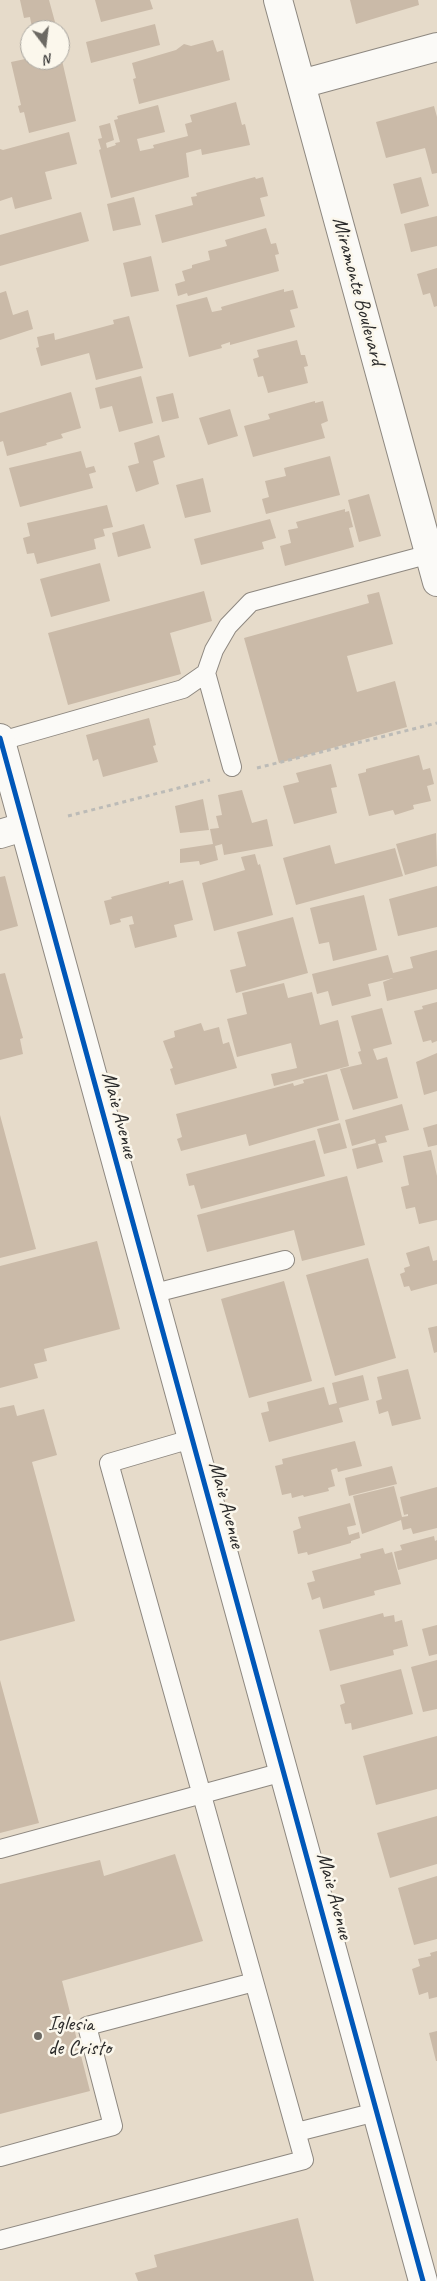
<!DOCTYPE html>
<html>
<head>
<meta charset="utf-8">
<style>
  body { margin:0 }
  #map { position:relative; width:437px; height:2281px; overflow:hidden; background:#e6dbca; font-family:Caveat,sans-serif }
  canvas { display:block }
  .north { position:absolute; left:20px; top:20px; width:50px; height:50px; box-sizing:border-box; background:#fbf7ec; border:1px solid #a8a59f; border-radius:50%; rotate:165deg; font-size:14px; font-weight:700; line-height:20px; text-align:center; color:#2b2b2b }
  .north::after { content:''; display:block; margin:auto; width:18px; height:22px; background:#6c6963; clip-path:polygon(50% 0,100% 100%,50% 72%,0 100%) }
</style>
</head>
<body>
<div id="map">
<canvas width="437" height="2281"></canvas>
<div class="north">N</div>
</div>
<script>
const c = document.querySelector('canvas').getContext('2d');
c.lineJoin = 'round';
function paint(path, color) { c.fillStyle = color; c.fill(path, 'evenodd'); }
const toPath = rows => new Path2D(rows.map(r => 'M' + r).join(''));
function stroke(path, color, width, dash) { c.strokeStyle = color; c.lineWidth = width; c.lineCap = dash ? 'butt' : 'round'; c.setLineDash(dash || []); c.stroke(path); }
function write(font, color, halo, rows, align = 'center') {
  c.font = font + ' Caveat,sans-serif'; c.lineWidth = 5; c.setLineDash([]); c.textBaseline = 'middle'; c.strokeStyle = halo; c.fillStyle = color; for (const [text, x, y, turn = 0] of rows) {
    c.save(); c.translate(x, y); c.rotate((+turn || 0) * Math.PI / 180); c.textAlign = isNaN(turn) ? turn : align; if (halo) c.strokeText(text, 0, 0); c.fillText(text, 0, 0); c.restore();
  }
}
paint(toPath([
  [20,0,49,0,55,22,32,28,30,17,24,18],
  [95,0,150,0,153,9,101,22],
  [350,0,418,0,419,5,356,24],
  [155,24,160,45,91,63,86,42],
  [213,40,217,52,223,50,230,80,139,104,133,79,136,78,132,63,176,50,184,44,191,46],
  [61,56,76,121,29,133,24,112,20,113,18,106,21,105,11,62,30,58,30,60,60,60],
  [236,102,242,125,245,124,250,145,202,155,201,149,186,153,189,177,111,198,99,150,101,149,98,139,102,138,99,126,110,123,114,140,106,143,107,148,116,145,115,143,120,142,114,120,118,119,117,116,158,105,165,132,137,139,140,151,154,148,153,145,188,136,185,124,192,122,190,115],
  [434,106,437,117,437,173,432,174,425,148,386,158,376,122],
  [69,132,77,164,45,172,52,199,15,209,12,197,0,201,0,149,3,150],
  [255,177,256,179,263,177,268,196,260,198,265,216,162,243,155,215,193,205,191,197,197,196,196,193],
  [421,177,429,206,401,214,393,184],
  [134,197,141,225,113,231,107,204],
  [81,212,89,241,0,266,0,235],
  [437,216,437,246,411,252,404,224],
  [266,228,271,244,276,243,279,254,275,255,279,271,188,296,187,293,178,296,175,284,185,281,182,271,192,268,192,265,210,260,208,251,227,246,225,240],
  [151,256,159,291,131,297,123,263],
  [437,268,437,306,434,307,430,293,423,295,417,274],
  [284,289,284,292,293,290,298,308,290,310,295,327,230,345,230,342,221,345,222,348,189,357,176,305,207,297,212,312,222,310,221,307],
  [6,291,13,315,28,310,33,329,0,340,0,293],
  [129,316,143,368,96,380,89,353,41,366,36,348,39,347,37,337,54,333,55,340,114,324,113,320],
  [297,340,301,355,305,355,308,366,304,367,308,383,268,393,263,376,258,377,253,359,259,357,257,350],
  [141,376,153,423,119,432,112,406,100,409,95,388],
  [71,392,81,428,61,434,63,438,46,443,47,445,7,456,3,441,0,442,0,413],
  [173,393,179,418,162,422,156,397],
  [315,401,315,403,323,401,328,421,321,424,325,438,253,457,244,426,270,419,268,414],
  [230,409,238,436,208,445,199,418],
  [159,435,165,457,153,461,159,484,136,492,128,466,139,463,134,443],
  [81,451,86,468,94,466,96,472,89,474,93,488,20,507,9,468],
  [330,456,340,495,266,514,262,499,269,497,265,481,286,476,284,468],
  [203,478,211,512,185,518,176,485],
  [369,494,381,536,359,542,348,500],
  [107,505,113,527,103,529,105,536,94,539,96,549,37,564,34,553,27,554,23,538,30,536,27,523],
  [345,509,345,512,349,511,353,527,349,528,354,547,285,566,280,546,291,543,288,530,298,528,296,522],
  [270,519,276,538,262,542,264,549,201,565,194,539],
  [144,524,151,548,118,557,112,533],
  [100,563,110,601,51,617,40,579],
  [204,591,212,621,170,633,181,674,68,705,48,633],
  [379,592,393,644,347,656,357,692,395,681,407,727,279,763,244,638,369,603,367,595],
  [149,718,156,745,153,746,158,762,103,777,98,759,93,761,86,735],
  [419,755,423,770,430,768,434,784,427,786,431,801,413,805,414,809,395,815,393,810,369,816,358,774,366,772,366,769],
  [331,764,337,787,331,788,337,813,294,824,283,786,299,782,296,773],
  [242,790,252,823,267,819,273,846,224,855,222,844,215,846,218,860,200,865,199,861,180,863,180,849,213,844,210,829,219,828,216,816,222,815,218,795],
  [203,799,209,830,180,833,175,806],
  [436,833,437,866,405,875,396,844],
  [330,845,335,864,395,848,403,876,296,905,283,858],
  [255,854,258,865,260,864,273,915,214,931,202,883,245,870,241,857],
  [5,876,18,926,0,931,0,877],
  [183,880,193,920,174,925,177,937,135,948,129,925,134,924,132,916,120,919,121,922,110,925,104,901,112,899,111,897,169,881,169,884],
  [437,886,437,927,398,936,389,899],
  [364,895,377,950,333,961,329,942,319,944,310,908],
  [293,917,308,973,236,993,230,970,246,966,237,932],
  [437,950,437,989,387,1001,383,982,393,978,368,984,371,996,332,1006,328,991,317,994,312,974,388,955,393,973,413,968,410,957],
  [5,973,23,1038,20,1039,23,1054,0,1060,0,974],
  [284,983,288,998,312,992,320,1025,338,1020,349,1066,274,1086,271,1074,297,1068,291,1043,237,1057,227,1019,247,1014,242,993],
  [437,1002,437,1041,432,1043,431,1040,423,1042,414,1011,423,1009,422,1006],
  [382,1008,392,1044,373,1049,377,1060,387,1057,398,1098,353,1110,340,1069,362,1064,358,1052,361,1051,351,1016],
  [201,1023,204,1031,219,1027,223,1044,229,1042,237,1068,175,1085,170,1069,173,1068,163,1041,175,1037,174,1031],
  [437,1053,437,1091,424,1095,416,1062],
  [327,1074,339,1120,249,1146,246,1134,181,1151,177,1139,182,1137,176,1114,293,1083,294,1086,304,1083,303,1080],
  [402,1104,409,1130,385,1136,387,1142,378,1144,383,1162,357,1169,352,1149,376,1143,375,1139,352,1146,345,1120],
  [0,1115,36,1249,0,1258],
  [340,1123,347,1148,324,1154,317,1129],
  [437,1124,437,1145,428,1147,423,1128],
  [315,1140,325,1176,201,1209,194,1185,189,1186,186,1174],
  [431,1150,437,1176,437,1220,419,1224,415,1207,406,1209,401,1187,409,1185,403,1156],
  [347,1176,365,1245,302,1261,294,1230,207,1252,197,1215],
  [97,1241,120,1329,44,1349,47,1361,34,1364,38,1378,0,1388,0,1266],
  [429,1246,433,1261,437,1260,437,1284,411,1291,409,1286,404,1287,400,1274,405,1272,404,1268,410,1266,406,1253],
  [368,1258,396,1358,335,1376,306,1275],
  [284,1281,312,1381,249,1398,221,1299],
  [437,1326,437,1352,434,1353,428,1328],
  [408,1369,421,1419,392,1426,388,1411,379,1414,376,1401,382,1399,377,1377],
  [363,1375,369,1400,339,1408,343,1422,269,1442,261,1413,269,1411,267,1402,324,1387,329,1405,337,1403,332,1383],
  [14,1405,17,1416,44,1409,57,1455,32,1462,75,1621,0,1641,0,1408],
  [355,1441,362,1466,338,1472,337,1468,331,1470,335,1486,328,1488,329,1491,304,1497,303,1495,292,1498,291,1493,282,1495,275,1466,283,1464,282,1459],
  [392,1466,397,1484,349,1496,345,1478],
  [394,1486,402,1517,408,1516,408,1514,404,1515,400,1497,437,1487,437,1528,413,1534,411,1528,403,1530,401,1520,362,1534,353,1496],
  [350,1503,356,1525,347,1527,349,1535,359,1532,360,1538,351,1541,351,1543,308,1555,307,1552,298,1554,293,1531,301,1528,298,1517],
  [434,1536,435,1541,437,1540,437,1559,398,1570,394,1552,402,1550,400,1545],
  [383,1548,385,1554,392,1552,401,1584,374,1591,375,1595,323,1609,320,1597,312,1600,307,1583,315,1581,312,1571,361,1558,360,1554],
  [383,1613,384,1617,394,1615,395,1622,402,1620,408,1646,393,1650,394,1655,330,1671,319,1630],
  [437,1625,437,1654,429,1656,422,1629],
  [437,1660,437,1709,423,1712,411,1667],
  [401,1669,413,1714,352,1730,351,1723,345,1724,340,1705,345,1703,340,1685],
  [0,1680,39,1823,0,1833],
  [437,1736,437,1789,376,1805,363,1756],
  [437,1816,437,1864,390,1878,377,1833],
  [175,1854,203,1941,62,1981,90,2091,0,2114,0,1884,100,1860,104,1876],
  [437,1876,437,1939,414,1945,398,1888],
  [437,1951,437,1997,429,1999,428,1992,419,1995,412,1969,420,1966,418,1959,431,1956,430,1953],
  [437,2031,437,2061,436,2061,429,2033],
  [298,2218,314,2281,138,2281,135,2273,157,2267,154,2255]
]), '#cabaa8');
const lane = toPath([
  [206,673,232,767],
  [1,741,183,689,206,673,214,650,228,626,251,602,430,554],
  [151,1294,285,1260],
  [0,1849,283,1772],
  [297,2132,376,2112],
  [0,2157,113,2126,87,2026,254,1982],
  [0,2240,304,2160,109,1463,191,1439]
]);
const street = toPath([
  [278,0,437,582],
  [301,84,437,47],
  [0,834,23,827]
]);
const secondary = toPath([
  [0,738,423,2281]
]);
stroke(lane, '#8e8880', 20);
stroke(street, '#8e8880', 30);
stroke(secondary, '#8e8880', 30);
stroke(toPath([
  [257,768,437,723],
  [68,816,210,780]
]), '#bcbbb7', 3, [4, 4]);
stroke(lane, '#fbfaf7', 18);
stroke(street, '#fbfaf7', 28);
stroke(secondary, '#fbfaf7', 28);
stroke(toPath([
  [0,738,423,2281]
]), '#0057b8', 5);
for (const [x, y, r, color] of [
  [38,2036,5,"#6c6963"]
]) { const dot = new Path2D(); dot.arc(x, y, r, 0, 2 * Math.PI); c.fillStyle = color; c.fill(dot); stroke(dot, '#fbf7ec', 2); }
write('21px', '#2b2b2b', '#fbf7ec', [
  ["Miramonte Boulevard",358,291,75],
  ["Maie Avenue",119,1115,75],
  ["Maie Avenue",226,1505,75],
  ["Maie Avenue",334,1896,75]
]);
write('21px', '#2b2b2b', '#fbf7ec', [
  ["Iglesia",48,2024],
  ["de Cristo",48,2048]
], 'left');
</script>
</body>
</html>
